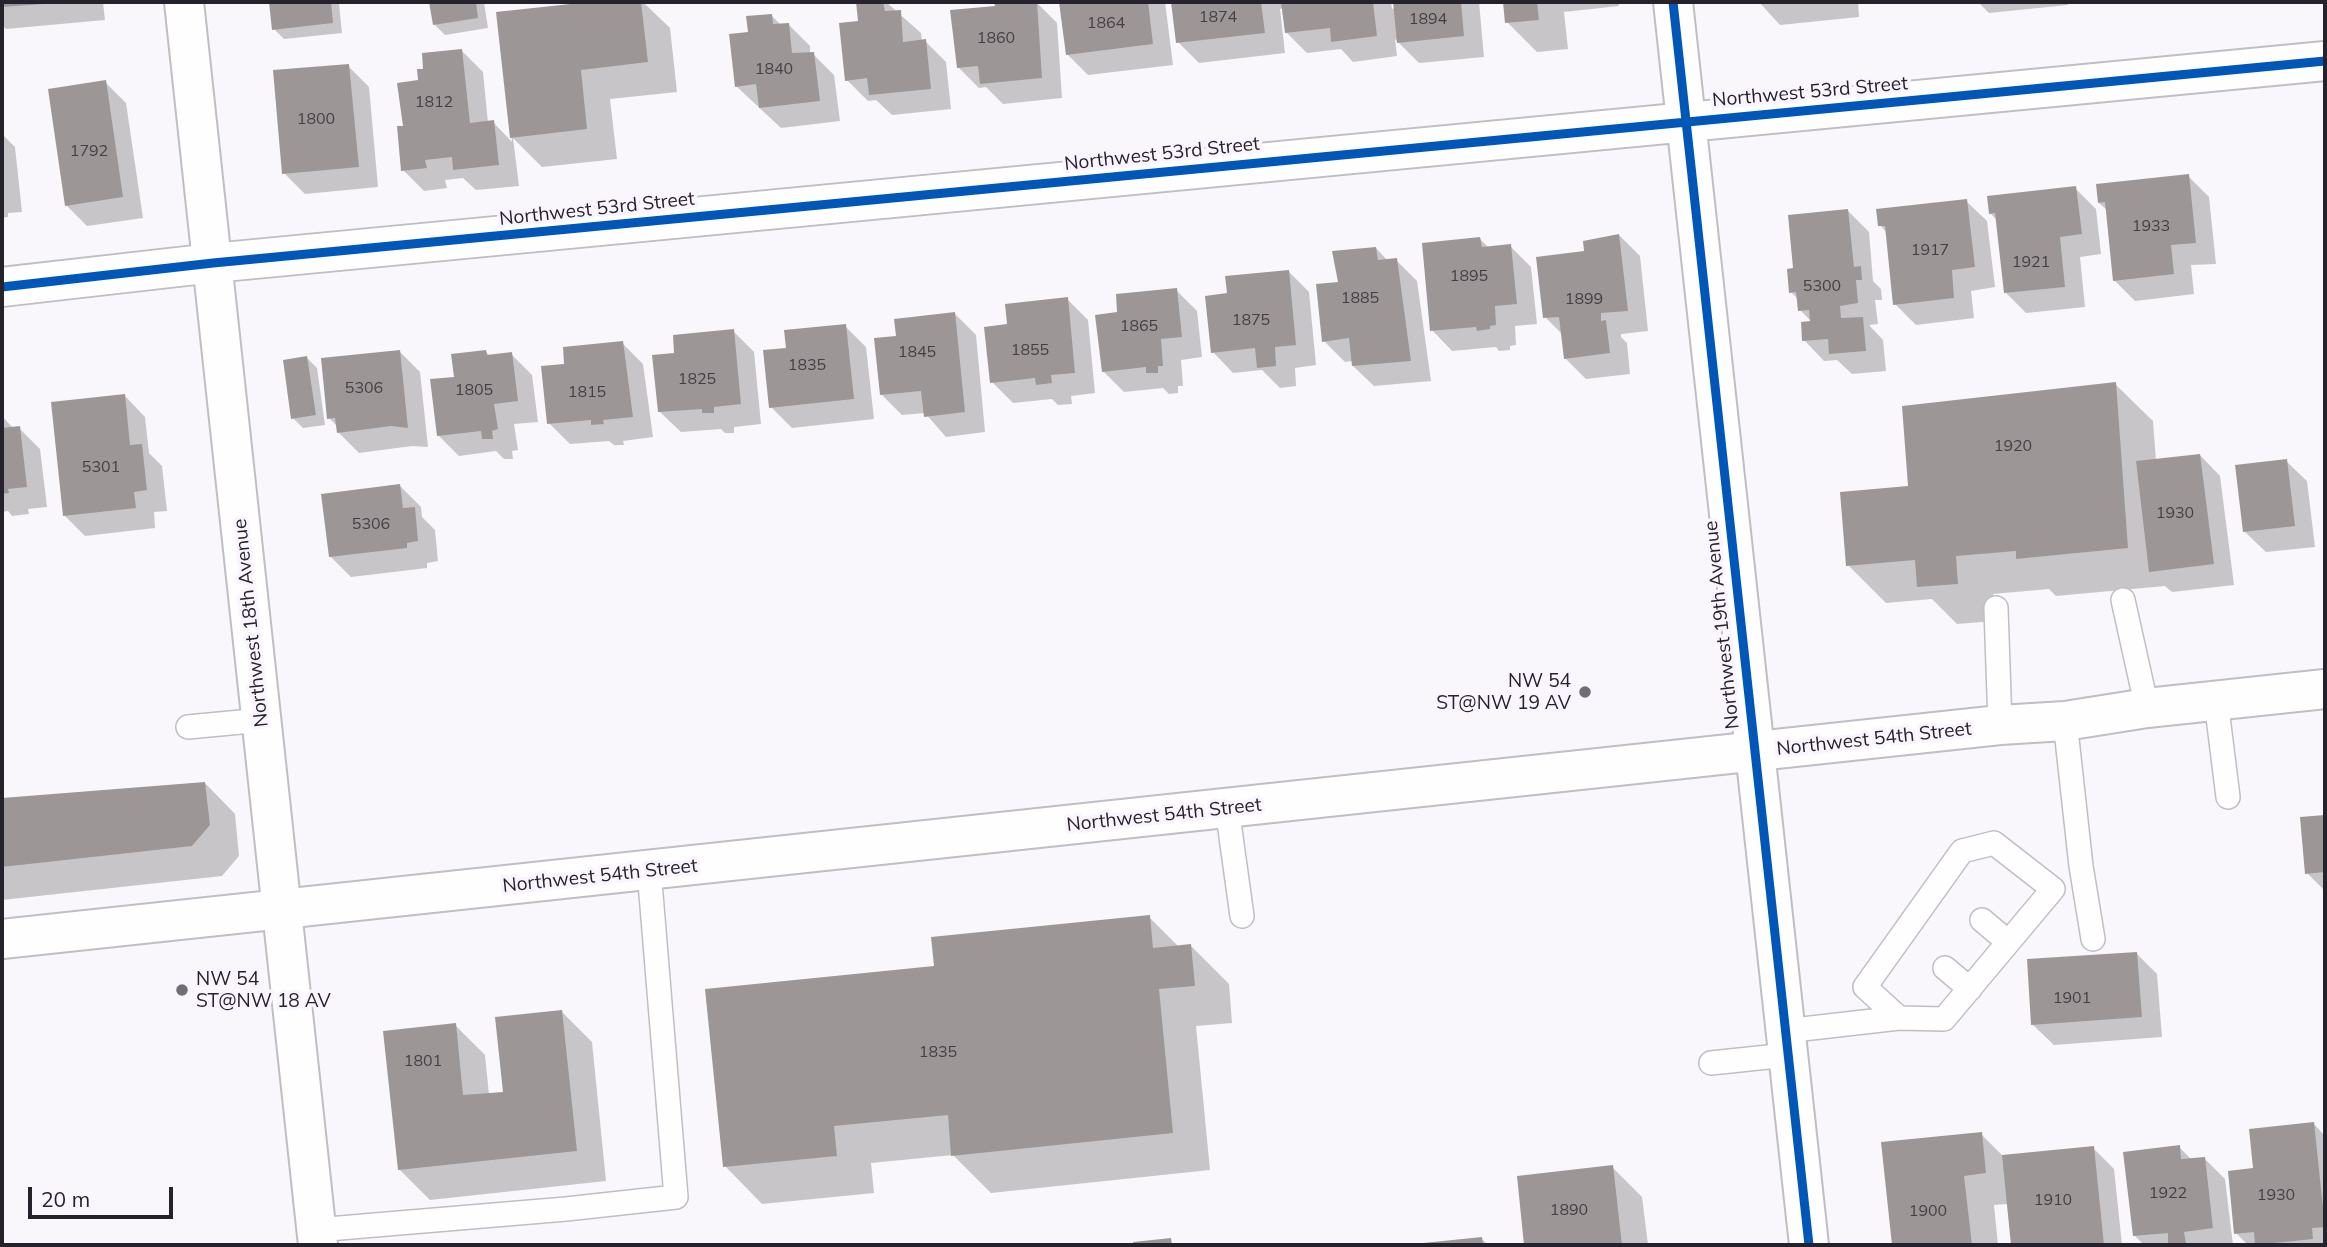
<!DOCTYPE html>
<html>
<head>
<meta charset="utf-8">
<style>
  body { margin:0 }
  #map { position:relative; width:2327px; height:1247px; overflow:hidden; background:#faf7fc; font-family:Mulish,sans-serif }
  canvas { display:block }
  .frame { position:absolute; inset:0; border:4px solid #26222b; pointer-events:none }
  .scale { position:absolute; left:28px; top:1187px; width:145px; height:32px; box-sizing:border-box; border:4px solid #26222b; border-top:0; padding-left:9px; font-size:21px; line-height:24px; white-space:nowrap; color:#26222b; -webkit-text-stroke:5px #faf4ff; paint-order:stroke }
</style>
</head>
<body>
<div id="map">
<canvas width="2327" height="1247"></canvas>
<div class="frame"></div>
<div class="scale">20 m</div>
</div>
<script>
const c = document.querySelector('canvas').getContext('2d');
c.lineJoin = 'round';
function paint(path, color) { c.fillStyle = color; c.fill(path, 'evenodd'); }
const toPath = rows => new Path2D(rows.map(r => 'M' + r).join(''));
function stroke(path, color, width, dash) { c.strokeStyle = color; c.lineWidth = width; c.lineCap = dash ? 'butt' : 'round'; c.setLineDash(dash || []); c.stroke(path); }
function write(font, color, halo, rows, align = 'center') {
  c.font = font + ' Mulish,sans-serif'; c.lineWidth = 7; c.setLineDash([]); c.textBaseline = 'middle'; c.strokeStyle = halo; c.fillStyle = color; for (const [text, x, y, turn = 0] of rows) {
    c.save(); c.translate(x, y); c.rotate((+turn || 0) * Math.PI / 180); c.textAlign = isNaN(turn) ? turn : align; if (halo) c.strokeText(text, 0, 0); c.fillText(text, 0, 0); c.restore();
  }
}
paint(toPath([
  [2,2,103,2,105,20,6,29,2,25],
  [270,2,337,2,339,4,342,33,284,39,274,29],
  [431,2,484,2,488,28,445,35,434,24],
  [605,2,643,2,670,28,677,92,610,99,617,159,542,167,513,138,519,186,476,190,463,178,445,180,447,188,424,191,403,170,404,128,425,70,462,51,483,72,488,123,493,122,512,142,498,13],
  [858,2,886,2,921,33,922,42,925,41,946,62,951,109,892,115,876,100,868,101,847,80,860,22],
  [996,2,1005,2,1008,5,1036,2,1057,23,1062,98,1003,104,986,87,979,88,958,67,997,8],
  [1061,2,1165,2,1173,65,1088,75,1067,54],
  [1173,2,1391,2,1392,9,1395,8,1394,2,1479,2,1484,57,1419,63,1395,39,1397,56,1353,62,1341,49,1307,53,1286,32,1283,8,1280,9,1285,53,1199,63,1178,42],
  [1505,2,1618,2,1619,6,1564,12,1568,49,1537,52,1507,22],
  [1759,2,1858,2,1859,17,1780,25],
  [1978,2,2068,2,2068,5,1989,13],
  [771,15,781,25,789,25,810,46,810,54,813,54,834,75,840,121,781,128,736,86,750,34],
  [348,66,369,87,378,187,305,194,284,173],
  [105,82,126,103,143,218,87,226,66,205],
  [2,134,15,147,22,212,8,213,8,217,2,218],
  [2188,176,2209,197,2216,264,2191,265,2194,294,2135,301,2114,280,2108,211,2099,203],
  [2075,188,2096,209,2101,254,2080,257,2085,307,2026,313,2005,292,1998,221,1990,213],
  [1966,201,1987,221,1995,287,1971,291,1974,318,1916,325,1895,304,1887,233,1880,225],
  [1848,211,1869,232,1873,281,1881,289,1882,300,1875,300,1878,324,1869,325,1883,340,1886,371,1852,374,1837,360,1824,361,1804,340,1812,322,1800,310,1799,300,1791,292,1795,270],
  [1619,235,1640,256,1648,331,1621,334,1621,337,1627,343,1630,374,1586,379,1565,358,1563,335,1545,317,1586,253],
  [1480,239,1489,248,1510,246,1531,267,1537,324,1515,326,1516,345,1510,346,1510,350,1499,351,1496,347,1452,351,1432,330],
  [1376,248,1388,261,1396,260,1417,281,1431,381,1374,386,1353,366,1353,361,1345,362,1324,341],
  [1288,271,1309,292,1316,365,1295,368,1296,386,1280,388,1262,370,1233,373,1213,352,1229,295],
  [1176,290,1197,311,1202,357,1181,360,1183,386,1178,386,1178,393,1169,394,1163,388,1124,392,1103,371,1119,314],
  [1067,299,1088,320,1095,393,1071,396,1072,404,1058,405,1052,399,1013,403,992,382,1009,326],
  [955,314,976,335,985,432,946,437,925,413,902,415,882,395,898,338],
  [845,326,866,347,874,419,792,428,771,407,788,349],
  [733,331,754,352,761,424,734,427,734,433,725,433,721,429,681,432,660,412,676,355],
  [622,343,643,364,653,437,623,441,624,445,614,445,609,441,570,444,549,423,566,366],
  [399,351,420,372,428,447,412,446,359,453,338,432,338,427,329,418],
  [486,352,490,356,511,354,532,375,538,422,514,424,518,450,512,451,513,459,504,459,496,451,459,456,438,435,456,378],
  [307,358,317,368,325,425,303,428,293,418],
  [2115,384,2153,421,2156,461,2200,455,2220,476,2234,585,2172,592,2165,586,2056,596,2049,589,1993,594,1995,621,1957,624,1932,599,1886,603,1848,565,1910,488],
  [125,396,145,417,149,453,162,466,167,511,154,512,155,528,85,536,64,515],
  [2,416,14,429,19,428,40,449,47,507,28,509,29,514,12,516,8,511,2,512],
  [2286,461,2307,481,2315,547,2266,552,2245,532],
  [400,486,421,507,422,517,435,530,438,561,427,563,427,568,351,577,330,556],
  [205,783,235,814,239,856,222,876,2,900,2,800],
  [2325,817,2325,891,2307,873,2302,819],
  [1149,917,1179,947,1191,946,1229,984,1232,1023,1196,1026,1210,1170,991,1193,953,1155,871,1163,874,1193,762,1204,725,1166,936,968],
  [2136,953,2157,974,2162,1037,2054,1045,2033,1025],
  [562,1012,592,1042,606,1181,430,1200,400,1170,455,1025,485,1055,489,1095,505,1093],
  [2314,1124,2325,1136,2325,1245,2248,1245,2236,1233,2255,1169],
  [1981,1134,2004,1157,2093,1148,2114,1169,2122,1245,2012,1245,2008,1204,1994,1205,1998,1245,1894,1245,1883,1144],
  [2179,1147,2192,1160,2204,1158,2225,1179,2233,1245,2144,1245,2134,1235],
  [1612,1167,1642,1197,1648,1245,1526,1245,1519,1177],
  [1482,1239,1488,1245,1425,1245,1425,1244]
]), '#0003');
paint(toPath([
  [2,2,44,2,44,4,2,7],
  [269,2,331,2,333,23,272,30],
  [429,2,476,2,478,18,433,25],
  [589,2,641,2,648,62,581,70,587,129,510,138,496,12],
  [856,2,883,2,885,11,901,10,903,42,926,39,931,89,869,95,867,78,845,81,839,23,858,21],
  [994,2,1037,2,1042,78,980,84,978,66,957,68,950,10,995,6],
  [1059,2,1148,2,1153,44,1066,55],
  [1171,2,1261,2,1265,33,1176,43],
  [1281,2,1373,2,1377,36,1331,42,1330,28,1285,33],
  [1393,2,1461,2,1464,36,1397,43],
  [1503,2,1537,2,1539,20,1505,23],
  [772,14,773,24,789,23,792,53,814,52,820,101,759,108,756,84,735,87,729,34,748,32,746,16],
  [462,49,470,123,494,120,499,165,453,170,452,157,425,160,427,168,401,171,397,126,403,126,397,83,418,80,417,69,423,69,422,53],
  [349,64,359,167,282,174,273,70],
  [106,80,123,197,65,206,48,89],
  [2189,174,2196,243,2171,245,2174,274,2113,281,2105,202,2098,203,2096,184],
  [2076,186,2082,234,2060,237,2065,287,2004,293,1995,213,1989,214,1987,196],
  [1967,199,1975,267,1952,270,1954,298,1893,305,1885,226,1878,226,1876,209],
  [1848,209,1854,267,1861,266,1862,280,1856,280,1858,303,1840,306,1841,318,1863,317,1866,351,1829,354,1828,339,1802,341,1801,322,1810,321,1809,310,1798,311,1796,292,1789,293,1787,269,1793,268,1788,215],
  [1619,234,1628,311,1601,313,1601,321,1606,320,1610,353,1564,359,1559,317,1543,318,1536,257,1584,251,1583,241],
  [1480,237,1482,247,1511,244,1517,304,1495,306,1496,325,1490,326,1490,329,1477,331,1476,327,1430,331,1422,243],
  [1376,247,1378,260,1397,258,1411,361,1352,366,1349,338,1322,342,1316,284,1338,282,1332,251],
  [1289,270,1296,345,1275,347,1276,366,1257,368,1255,348,1211,353,1205,296,1227,293,1225,276],
  [1177,288,1182,337,1161,339,1163,366,1158,366,1158,373,1146,373,1146,367,1102,372,1095,315,1117,312,1116,294],
  [1068,297,1075,373,1051,375,1052,383,1036,385,1035,378,990,383,984,327,1007,324,1005,304],
  [955,312,965,412,924,417,921,391,880,395,874,338,896,336,894,319],
  [846,324,854,399,769,408,763,350,786,348,784,330],
  [734,329,741,404,714,407,714,413,702,413,702,409,658,412,652,355,674,353,673,335],
  [623,341,633,417,603,420,604,424,591,425,591,420,547,424,541,366,564,364,563,347],
  [400,350,408,428,391,426,337,433,335,418,327,419,321,358],
  [486,350,487,355,512,352,518,401,494,404,498,429,492,431,493,439,482,439,481,431,437,436,430,379,454,377,451,354],
  [307,356,316,415,291,419,283,360],
  [2116,382,2128,548,2016,559,2016,551,1956,556,1958,584,1917,587,1915,560,1846,566,1840,492,1908,486,1902,406],
  [125,394,130,445,142,444,147,490,134,492,136,508,63,516,51,402],
  [20,426,27,487,8,489,9,493,2,494,2,428],
  [2200,454,2214,564,2149,572,2136,461],
  [2287,459,2295,526,2243,532,2235,465],
  [400,484,403,508,415,507,418,541,407,543,407,548,329,557,321,494],
  [205,782,210,825,192,846,2,867,2,798],
  [2325,815,2325,872,2305,874,2300,817],
  [1150,915,1153,948,1191,944,1195,986,1159,989,1173,1133,951,1156,948,1115,834,1126,837,1156,723,1167,705,989,934,966,931,937],
  [2137,952,2142,1017,2031,1025,2027,959],
  [562,1010,577,1151,398,1170,383,1031,456,1023,463,1095,503,1092,495,1017],
  [2314,1122,2325,1227,2312,1228,2313,1239,2255,1245,2254,1232,2234,1234,2228,1171,2253,1168,2249,1129],
  [1982,1132,1986,1173,1964,1176,1972,1245,1892,1245,1881,1142],
  [2180,1145,2181,1159,2205,1157,2213,1228,2184,1232,2186,1243,2168,1245,2168,1233,2133,1236,2123,1152],
  [2094,1146,2104,1245,2011,1245,2002,1155],
  [1613,1165,1622,1245,1524,1245,1517,1176],
  [1482,1237,1483,1245,1423,1245,1423,1243],
  [1171,1238,1172,1245,1134,1245,1133,1242]
]), '#9c9796');
const service = toPath([
  [2123,600,2147,708],
  [1996,608,2000,725],
  [2216,701,2228,797],
  [2065,721,2081,866,2093,939],
  [188,727,262,720],
  [1227,808,1242,916],
  [1982,920,2008,942],
  [1945,968,1970,989],
  [1785,1031,1899,1018,1944,1019,2053,889,1994,843,1962,851,1865,987,1899,1018],
  [1711,1063,1787,1055],
  [316,1230,566,1209,676,1197,649,870]
]);
const minor = toPath([
  [184,2,318,1245],
  [1673,2,1809,1245],
  [2,287,213,263,2325,61]
]);
const secondary = toPath([
  [2,939,2000,725,2065,721,2147,708,2325,689]
]);
stroke(service, '#c1bdc4', 26);
stroke(minor, '#c1bdc4', 42);
stroke(secondary, '#c1bdc4', 42);
stroke(service, '#fefeff', 23);
stroke(minor, '#fefeff', 38);
stroke(secondary, '#fefeff', 38);
stroke(toPath([
  [1673,2,1809,1245],
  [2,287,213,263,2325,61]
]), '#0057b8', 9);
for (const [x, y, r, color] of [
  [1585,692,7,"#706d74"],
  [182,990,7,"#706d74"]
]) { const dot = new Path2D(); dot.arc(x, y, r, 0, 2 * Math.PI); c.fillStyle = color; c.fill(dot); stroke(dot, '#faf4ff', 2.5); }
write('16px', '#443f46', null, [
  ["1874",1218,17],
  ["1894",1428,19],
  ["1864",1106,23],
  ["1860",996,38],
  ["1840",774,69],
  ["1812",434,102],
  ["1800",316,119],
  ["1792",89,151],
  ["1933",2151,226],
  ["1917",1930,250],
  ["1921",2031,262],
  ["1895",1469,276],
  ["5300",1822,286],
  ["1885",1360,298],
  ["1899",1584,299],
  ["1875",1251,320],
  ["1865",1139,326],
  ["1855",1030,350],
  ["1845",917,352],
  ["1835",807,365],
  ["1825",697,379],
  ["5306",364,388],
  ["1805",474,390],
  ["1815",587,392],
  ["1920",2013,446],
  ["5301",101,467],
  ["1930",2175,513],
  ["5306",371,524],
  ["1901",2072,998],
  ["1835",938,1052],
  ["1801",423,1061],
  ["1922",2168,1193],
  ["1930",2276,1195],
  ["1910",2053,1200],
  ["1890",1569,1210],
  ["1900",1928,1211]
]);
write('19px', '#26222b', '#faf4ff', [
  ["Northwest 53rd Street",1810,92,-5],
  ["Northwest 53rd Street",1162,154,-6],
  ["Northwest 53rd Street",597,209,-6],
  ["Northwest 18th Avenue",251,623,-96],
  ["Northwest 19th Avenue",1722,625,-96],
  ["Northwest 54th Street",1874,739,-6],
  ["Northwest 54th Street",1164,815,-6],
  ["Northwest 54th Street",600,876,-6]
]);
write('19px', '#26222b', '#faf4ff', [
  ["NW 54",1571,681],
  ["ST@NW 19 AV",1571,703],
  ["NW 54",196,979,"left"],
  ["ST@NW 18 AV",196,1001,"left"]
], 'right');
</script>
</body>
</html>
